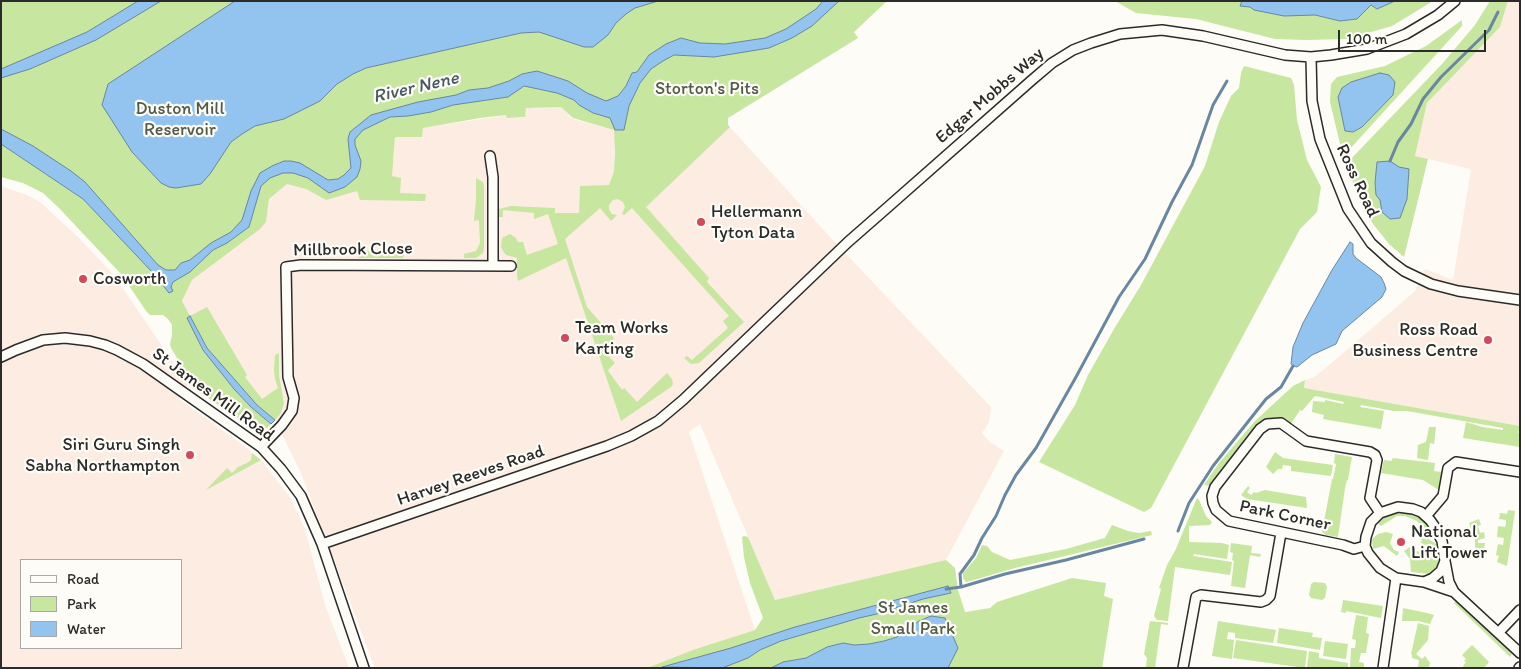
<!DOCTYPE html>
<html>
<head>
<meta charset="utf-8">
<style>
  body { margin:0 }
  #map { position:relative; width:1521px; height:669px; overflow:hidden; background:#fdfcf7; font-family:Itim,sans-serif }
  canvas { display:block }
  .frame { position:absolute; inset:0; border:2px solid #2b2b2b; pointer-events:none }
  .legend { position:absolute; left:20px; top:559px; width:162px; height:90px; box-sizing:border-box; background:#fdfcf7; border:1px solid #a9a8a5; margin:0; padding:6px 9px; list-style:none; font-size:15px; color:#2b2b2b }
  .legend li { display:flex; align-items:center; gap:10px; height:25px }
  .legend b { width:25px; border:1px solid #a9a8a5 }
  .scale { position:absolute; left:1338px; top:30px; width:148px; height:22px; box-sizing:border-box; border:2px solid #2b2b2b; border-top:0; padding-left:6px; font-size:15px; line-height:18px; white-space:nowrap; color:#2b2b2b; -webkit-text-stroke:4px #fdfcf7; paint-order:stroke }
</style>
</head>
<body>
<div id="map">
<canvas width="1521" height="669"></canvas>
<div class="frame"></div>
<ul class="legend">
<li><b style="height:6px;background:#fdfcf7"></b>Road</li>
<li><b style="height:14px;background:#c7e69f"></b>Park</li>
<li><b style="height:14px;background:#93c4ef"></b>Water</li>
</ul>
<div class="scale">100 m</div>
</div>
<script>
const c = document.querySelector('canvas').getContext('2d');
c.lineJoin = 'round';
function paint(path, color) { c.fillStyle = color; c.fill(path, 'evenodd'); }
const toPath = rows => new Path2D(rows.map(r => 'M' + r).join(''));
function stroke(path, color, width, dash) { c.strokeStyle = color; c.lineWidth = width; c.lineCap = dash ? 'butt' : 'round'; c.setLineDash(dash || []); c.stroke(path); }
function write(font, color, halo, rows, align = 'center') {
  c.font = font + ' Itim,sans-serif'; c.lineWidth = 4.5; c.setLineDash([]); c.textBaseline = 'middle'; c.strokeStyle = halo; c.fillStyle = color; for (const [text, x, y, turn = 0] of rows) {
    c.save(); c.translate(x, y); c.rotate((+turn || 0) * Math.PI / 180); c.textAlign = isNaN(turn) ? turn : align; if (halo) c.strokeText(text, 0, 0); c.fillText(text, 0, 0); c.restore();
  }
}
paint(toPath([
  [1508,1,1520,1,1520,426,1304,388,1305,380,1314,377,1327,367,1415,291,1425,269,1453,280,1471,169,1415,156,1427,103,1500,27],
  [561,107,573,119,615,130,614,171,610,180,728,125,830,237,991,407,989,422,982,433,990,442,1004,451,946,560,775,600,700,424,689,432,755,630,647,668,375,668,301,473,275,420,257,405,207,348,182,301,192,280,266,222,269,199,287,184,306,189,326,200,394,159,395,137,421,137,423,128,507,115,507,118,523,118,525,117,526,108],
  [1,186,27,195,40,202,78,237,113,274,188,384,179,399,243,445,262,461,291,499,305,529,325,605,349,668,1,668],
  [21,560,181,560,181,648,21,648]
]), '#fdece2');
paint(toPath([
  [1,1,887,1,854,32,858,38,728,118,728,125,730,127,646,207,709,278,707,282,744,322,699,363,691,364,684,358,687,356,692,360,728,328,723,321,729,316,632,208,624,215,622,214,625,207,623,202,618,199,613,200,609,205,609,210,612,214,617,215,611,221,600,208,565,239,587,307,614,338,603,350,615,363,608,370,609,372,622,390,624,388,637,402,667,373,672,379,673,384,671,387,621,421,566,258,518,281,517,276,517,258,506,255,503,251,501,247,502,238,510,234,516,238,518,242,523,242,527,255,558,244,548,214,534,219,534,213,503,210,503,217,499,217,499,209,511,206,555,208,555,213,579,213,580,186,609,185,614,171,615,152,614,130,573,118,561,107,526,108,525,117,507,118,506,115,480,118,423,128,422,137,395,137,392,176,401,178,400,193,426,194,425,201,360,200,357,191,326,200,306,189,287,184,269,199,266,222,260,229,192,280,182,301,190,316,207,307,247,375,245,377,262,399,278,388,275,379,274,370,275,355,279,353,279,375,284,403,281,413,275,420,257,405,207,348,190,317,201,347,234,389,251,407,271,424,267,428,257,431,196,390,171,348,170,344,172,335,172,325,168,319,163,315,150,315,146,311,122,275,59,208,43,193,23,183,1,177,1,144,83,199,158,278,87,194,1,137],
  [1115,1,1433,1,1392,26,1347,39,1306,40,1275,39,1196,19,1136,13],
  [1490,1,1508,1,1500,27,1427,103,1415,156,1428,159,1404,257,1389,244,1373,224,1357,194,1349,172,1348,162,1442,64,1475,25],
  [1462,20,1462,26,1348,151,1341,148,1330,102,1331,84,1337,77,1385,66,1426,46],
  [1244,66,1291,78,1294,85,1297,120,1307,160,1321,187,1317,212,1300,229,1151,508,1144,512,1039,462,1075,405,1088,375,1114,329,1141,285,1205,166,1219,122,1231,96,1239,88,1241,73],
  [476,178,483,182,484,187,484,248,483,253,476,258,464,258,464,254,476,251,480,243,479,220,474,221,476,199],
  [401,245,403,245,404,255,403,258,358,258,358,251,401,250],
  [1305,380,1304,388,1520,426,1520,431,1517,432,1520,433,1520,447,1463,438,1466,422,1482,427,1503,430,1503,428,1407,411,1394,411,1361,405,1360,407,1384,411,1381,429,1323,419,1324,415,1312,412,1313,401,1325,402,1325,400,1343,404,1344,402,1315,396,1302,411,1300,410,1291,424,1279,418,1265,421,1212,486,1204,485,1219,463,1255,421,1293,386],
  [1429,427,1436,427,1434,444,1430,443,1428,460,1417,458,1418,445,1426,442],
  [1275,452,1283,458,1333,465,1331,476,1291,471,1291,466,1283,465,1282,469,1278,469,1273,474,1266,467],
  [252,453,261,460,206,490,227,468,232,473,238,467,247,463,251,460],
  [1335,454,1352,457,1348,480,1347,480,1345,488,1338,537,1326,535,1322,532,1332,479,1333,479,1336,464,1334,463],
  [1393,458,1435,463,1434,471,1442,472,1439,490,1423,480,1381,473,1384,460,1391,461],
  [1248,486,1250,488,1247,492,1251,495,1254,492,1256,493,1265,490,1306,497,1307,508,1247,499,1241,495],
  [1197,498,1199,500,1206,516,1212,522,1210,525,1189,526,1189,542,1222,543,1229,545,1227,559,1194,554,1193,556,1232,562,1230,575,1175,567,1168,621,1157,620,1154,616,1161,589,1159,588,1167,565,1175,551],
  [1508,510,1515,511,1507,566,1497,562,1499,556,1496,555,1498,544,1503,545,1504,538,1497,537,1498,526,1505,527,1506,524,1506,520,1499,519,1500,513,1507,514],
  [1406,511,1422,518,1434,532,1426,531,1417,521,1405,516,1397,516,1381,526,1378,524,1381,519,1390,513],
  [1479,519,1481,525,1478,526,1480,533,1484,532,1485,538,1478,540,1478,543,1485,543,1484,549,1475,550,1475,540,1469,523],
  [1112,525,1128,531,1139,533,1151,531,1152,535,1015,568,974,580,966,582,963,578,963,573,976,558,982,545,987,546,992,552,1010,560,1066,549,1105,538],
  [1386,532,1393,534,1390,543,1394,550,1399,552,1397,556,1384,546,1373,549,1372,539,1378,534],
  [1422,535,1438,545,1439,564,1436,571,1430,574,1411,572,1410,559,1404,551,1410,547,1426,556,1428,546,1421,543],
  [744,536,748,537,775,600,946,560,955,568,958,590,965,612,990,608,997,602,1072,578,1106,583,1104,596,1113,599,1102,668,647,668,693,650,755,630,763,618,750,583,744,557,742,537],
  [1231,543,1252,546,1251,553,1261,554,1260,557,1250,555,1245,588,1231,586,1234,561,1232,560,1233,553,1230,552],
  [1314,582,1325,583,1327,587,1325,598,1322,600,1311,598,1309,595,1311,584],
  [1343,600,1383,606,1381,618,1346,611,1346,613,1341,612],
  [1456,601,1501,642,1512,654,1510,657,1454,603],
  [1403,608,1427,613,1434,615,1430,624,1418,621,1402,621],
  [1356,615,1368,617,1366,633,1369,634,1366,653,1361,653,1359,662,1364,663,1364,668,1350,668,1351,648,1355,648,1356,640,1352,639],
  [1150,621,1168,623,1168,625,1161,624,1155,668,1146,667,1147,658,1144,654],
  [1218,621,1276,630,1273,643,1235,638,1235,633,1228,632,1227,639,1234,640,1232,659,1212,656],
  [1418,623,1429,626,1428,640,1416,654,1422,659,1425,656,1430,663,1429,668,1418,668,1419,660,1412,658,1412,655,1411,654],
  [1279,628,1313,633,1312,637,1322,638,1320,650,1277,643],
  [1236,640,1307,651,1305,668,1233,658],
  [1325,641,1348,644,1346,659,1323,656],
  [1472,645,1489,662,1484,668,1465,668,1463,666,1466,662,1464,661,1466,659,1462,655],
  [1309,651,1319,653,1319,658,1348,663,1348,668,1307,667]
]), '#c7e69f');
const water = toPath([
  [138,1,161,1,96,40,30,69,1,78,1,69,87,32,138,1],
  [235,1,658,1,635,8,626,14,616,23,608,35,593,47,584,47,539,32,521,33,366,68,353,74,337,84,320,101,284,119,255,126,242,134,231,142,210,174,201,184,176,188,169,187,161,183,132,152,102,105,108,84,235,1],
  [823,1,839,1,812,26,792,38,769,48,714,57,674,55,663,61,651,69,640,83,629,106,624,130,615,130,610,118,593,113,579,105,574,100,557,93,524,86,508,97,453,105,431,112,408,116,390,117,363,130,355,139,355,145,361,161,360,169,357,177,345,187,329,193,308,178,293,173,283,173,270,178,261,186,249,227,227,243,213,250,190,272,173,282,171,287,173,291,169,293,154,274,83,199,1,144,1,129,33,146,71,171,85,182,158,265,166,270,175,270,181,263,190,260,211,243,231,232,242,220,251,191,260,173,272,166,284,161,291,161,300,163,328,180,338,179,344,175,351,168,348,139,350,132,371,115,418,102,456,95,469,90,488,88,509,81,522,74,537,71,568,81,587,93,606,101,618,96,626,86,632,73,637,72,649,55,666,44,681,38,700,43,725,44,765,38,786,29,816,9,823,1],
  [1242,1,1395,1,1377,9,1371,5,1357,19,1340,21,1315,15,1284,16,1254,10,1250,7,1240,6,1242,1],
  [1380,73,1389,75,1395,82,1393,95,1362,127,1353,132,1345,131,1338,97,1342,88,1351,82,1380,73],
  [1390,161,1399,167,1409,169,1407,199,1400,218,1390,219,1382,212,1380,200,1376,195,1375,183,1377,162,1390,161],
  [1350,242,1353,244,1353,254,1356,258,1381,277,1384,283,1386,289,1382,297,1342,331,1336,344,1312,355,1297,367,1293,366,1291,364,1293,347,1303,323,1332,270,1350,242],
  [190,316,207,348,257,405,275,420,271,424,251,407,234,389,203,350,187,318,190,316],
  [948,586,951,593,923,599,877,614,859,618,781,641,760,650,748,658,722,668,662,667,731,648,795,627,948,586],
  [931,616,945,618,958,648,948,668,771,668,783,662,806,658,827,647,843,643,854,645,869,644,884,641,897,637,919,621,931,616]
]);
paint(water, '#93c4ef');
stroke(water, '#6987a1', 1);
stroke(toPath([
  [1390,161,1398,142,1411,124,1423,99,1441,77,1489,30,1498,12],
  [1178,531,1189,503,1213,466,1266,399,1281,387,1293,366],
  [961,587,960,574,974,555,982,538,996,516,1005,495,1016,475,1036,448,1076,377,1119,297,1145,259,1172,202,1192,165,1213,105,1227,81],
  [946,589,961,587,1005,574,1066,560,1144,539]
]), '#6987a1', 3);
const street = toPath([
  [1311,57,1312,101,1320,139,1348,209,1371,243,1392,262,1404,271,1431,284,1458,291,1520,300],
  [490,156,493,177,493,266],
  [1,357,16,350,43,340,65,338,90,341,105,345,117,350,143,364,261,447,281,469,301,496,322,544,364,668],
  [261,447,282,425,292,411,294,398,288,377,286,267,301,265,511,266],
  [1398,507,1413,509,1421,512,1430,520,1435,527,1442,541,1445,561,1441,571,1433,578,1424,582,1396,578,1380,568,1368,553,1365,546,1366,537,1371,522,1380,513,1398,507],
  [1426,516,1443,496,1448,468,1456,462,1520,472],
  [322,544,607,446,631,436,658,421,683,400,848,242,888,207,1032,80,1052,63,1073,50,1091,43,1120,34,1162,30,1203,36,1285,55,1311,57,1331,55,1367,49,1406,34,1438,15,1455,1],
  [1365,546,1354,549,1343,545,1229,521,1216,510,1213,503,1212,496,1215,487,1260,429,1267,424,1281,423,1306,441,1370,452,1375,455,1377,460,1370,498,1380,513],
  [1445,561,1449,582,1454,592],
  [1424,582,1454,592,1520,653],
  [1499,632,1520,610],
  [1183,668,1196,597,1201,595,1261,602,1266,600,1270,596,1281,533],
  [1383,668,1396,578],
  [1519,668,1520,667]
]);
stroke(street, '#2b2b2b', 12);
stroke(street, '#fdfcf7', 9);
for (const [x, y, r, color] of [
  [701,222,5,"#d1495b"],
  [83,279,5,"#d1495b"],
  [565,338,5,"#d1495b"],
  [1488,340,5,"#d1495b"],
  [190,455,5,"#d1495b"],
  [1401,542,5,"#d1495b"]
]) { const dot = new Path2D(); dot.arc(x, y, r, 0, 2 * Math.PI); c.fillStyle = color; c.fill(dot); stroke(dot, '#fdfcf7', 2); }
write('18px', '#525a48', '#fdfcf7', [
  ["Storton's Pits",707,89],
  ["Duston Mill",180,109],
  ["Reservoir",180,130],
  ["St James",913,608],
  ["Small Park",913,629]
]);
write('18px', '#2b2b2b', '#fdfcf7', [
  ["Edgar Mobbs Way",990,96,-41],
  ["Ross Road",1357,181,65],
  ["Millbrook Close",353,250,-1],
  ["St James Mill Road",213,395,36],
  ["Harvey Reeves Road",471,476,-19],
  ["Park Corner",1285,516,12]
]);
write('18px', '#2b2b2b', '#fdfcf7', [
  ["Hellermann",711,212],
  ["Tyton Data",711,233],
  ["Cosworth",93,279],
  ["Team Works",575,328],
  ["Karting",575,349],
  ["Ross Road",1478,330,"right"],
  ["Business Centre",1478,351,"right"],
  ["Siri Guru Singh",180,445,"right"],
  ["Sabha Northampton",180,466,"right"],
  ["National",1411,532],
  ["Lift Tower",1411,553]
], 'left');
write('italic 19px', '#4a5966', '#fdfcf7', [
  ["River Nene",416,88,-13]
]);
</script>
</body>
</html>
